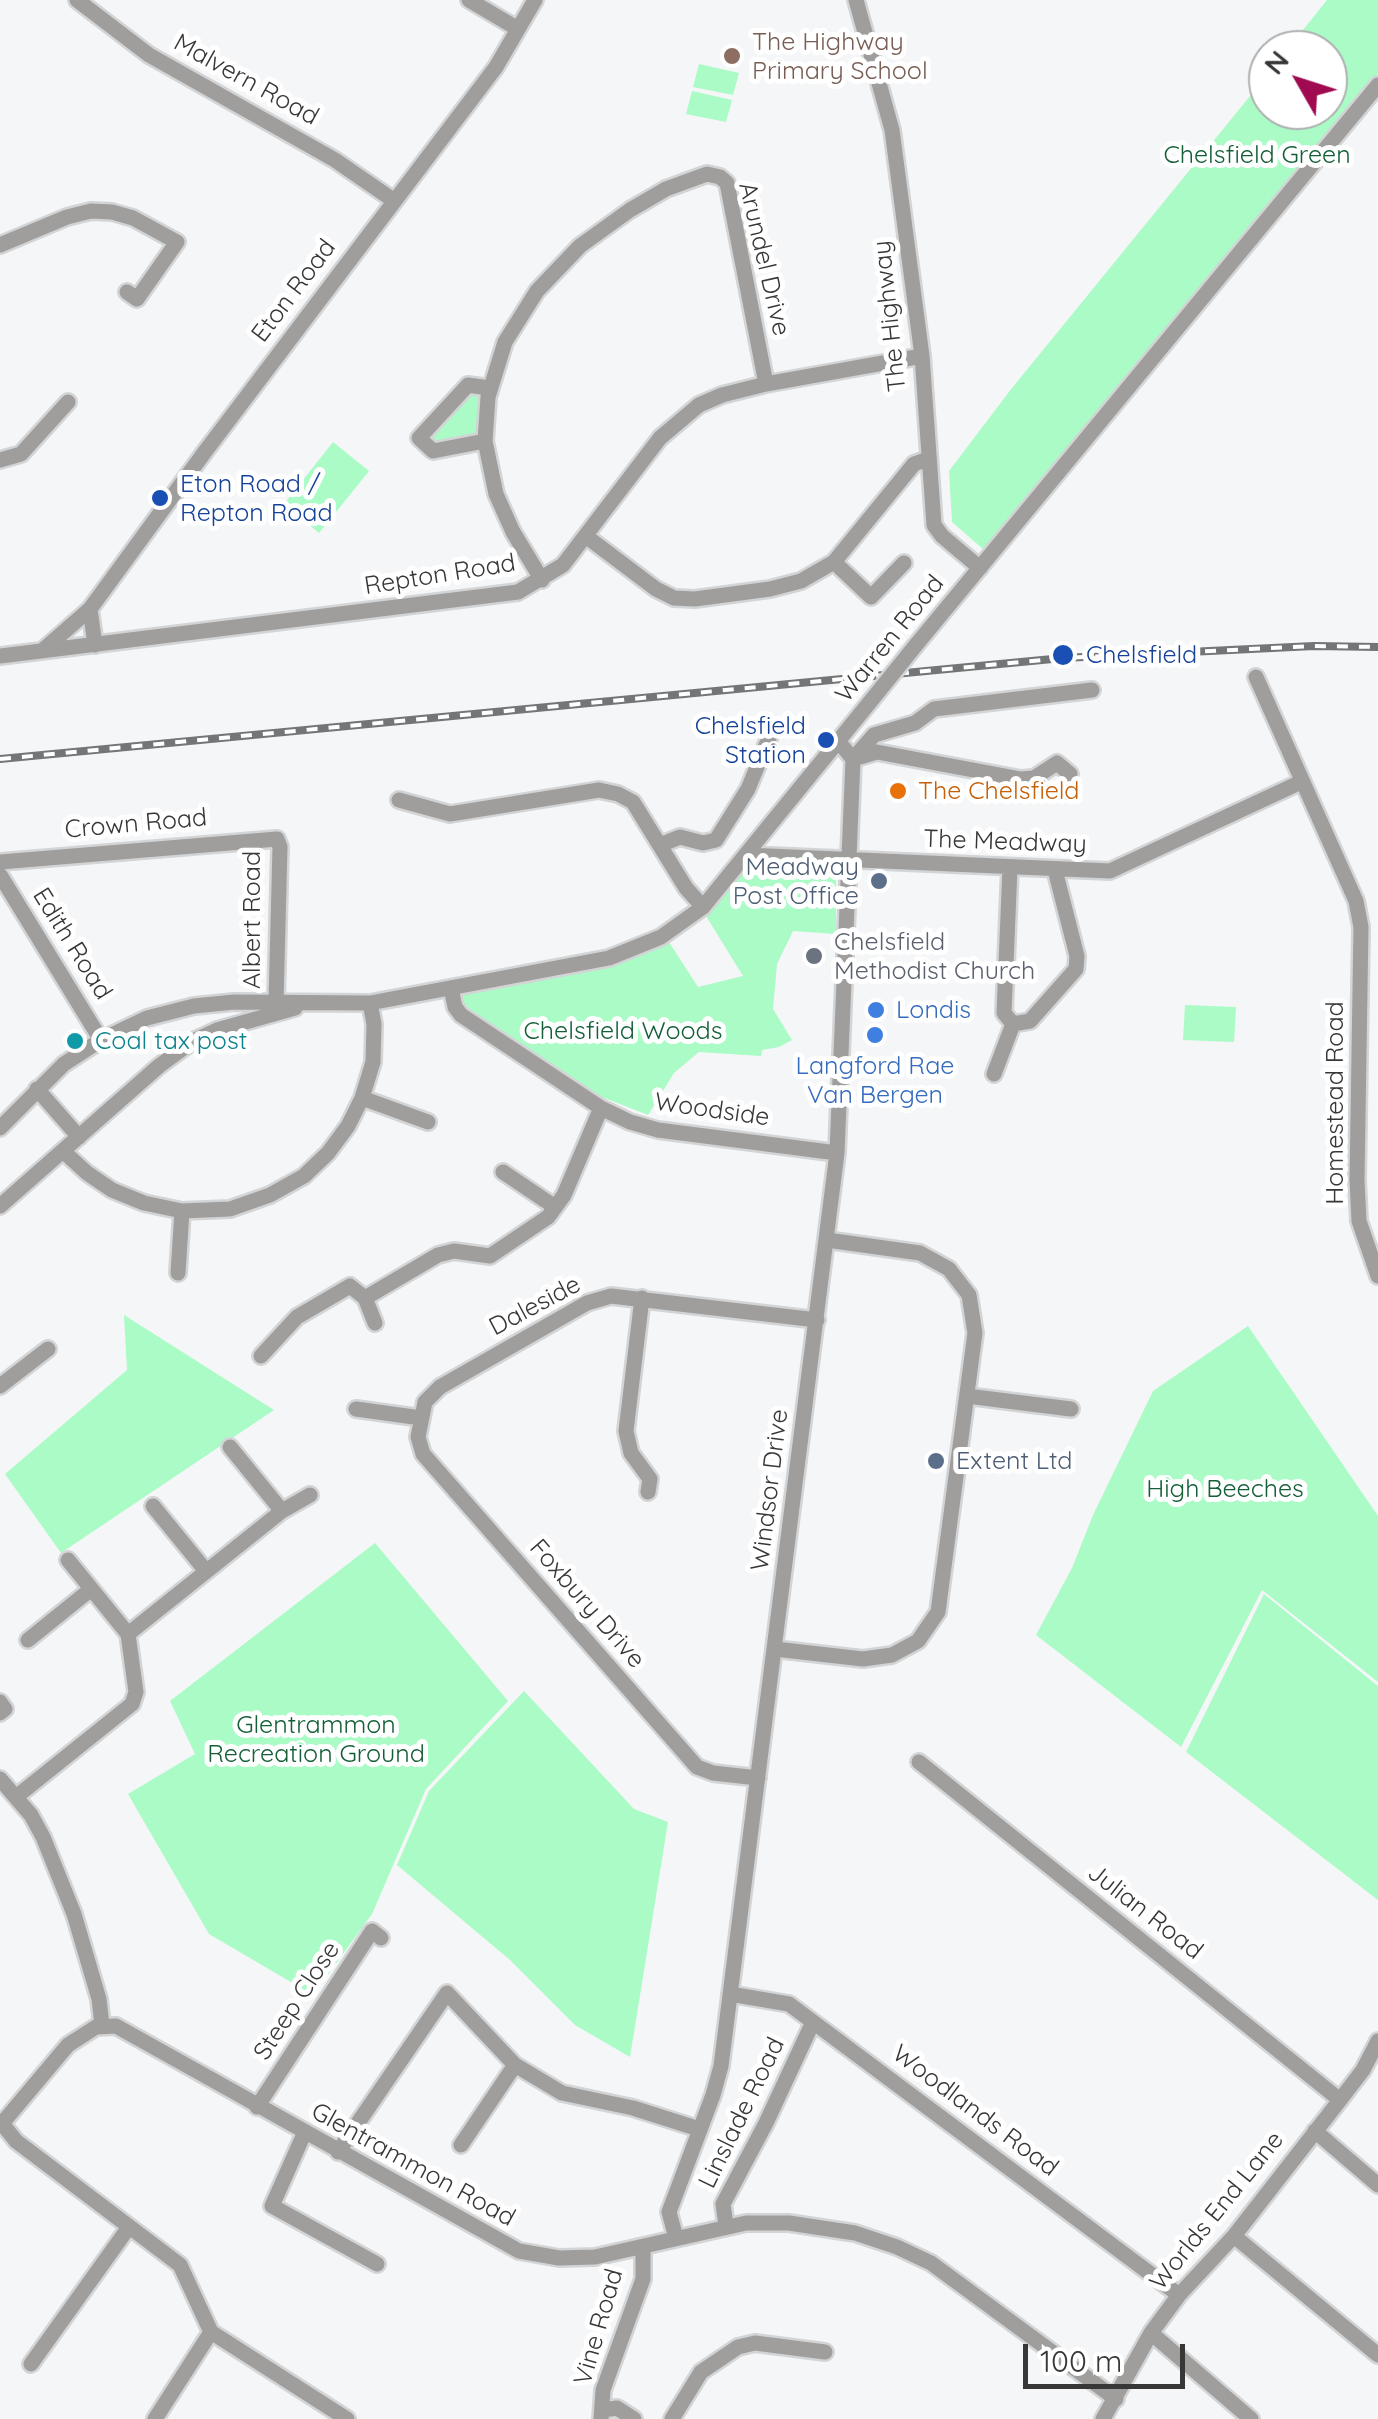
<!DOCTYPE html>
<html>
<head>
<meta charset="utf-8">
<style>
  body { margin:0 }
  #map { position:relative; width:1378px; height:2419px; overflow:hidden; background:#f5f6f8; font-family:Quicksand,sans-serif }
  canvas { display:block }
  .north { position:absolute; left:1248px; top:30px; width:100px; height:100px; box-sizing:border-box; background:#fff; border:2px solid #afafaf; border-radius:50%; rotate:309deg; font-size:28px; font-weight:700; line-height:40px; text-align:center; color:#373738 }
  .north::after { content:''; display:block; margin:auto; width:35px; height:45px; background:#9f0a51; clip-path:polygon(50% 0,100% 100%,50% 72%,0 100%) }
  .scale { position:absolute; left:1023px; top:2344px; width:162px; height:45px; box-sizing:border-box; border:5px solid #373738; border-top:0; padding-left:12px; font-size:30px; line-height:35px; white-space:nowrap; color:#373738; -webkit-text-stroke:8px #fff; paint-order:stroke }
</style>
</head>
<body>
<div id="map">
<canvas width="1378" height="2419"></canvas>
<div class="north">N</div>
<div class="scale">100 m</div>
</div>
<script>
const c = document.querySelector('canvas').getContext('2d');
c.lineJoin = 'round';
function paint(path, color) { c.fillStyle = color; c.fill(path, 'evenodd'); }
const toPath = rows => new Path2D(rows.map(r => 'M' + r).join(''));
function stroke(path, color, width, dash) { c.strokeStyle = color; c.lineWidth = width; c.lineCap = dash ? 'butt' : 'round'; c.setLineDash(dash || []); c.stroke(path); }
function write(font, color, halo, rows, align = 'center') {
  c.font = font + ' Quicksand,sans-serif'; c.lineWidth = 10; c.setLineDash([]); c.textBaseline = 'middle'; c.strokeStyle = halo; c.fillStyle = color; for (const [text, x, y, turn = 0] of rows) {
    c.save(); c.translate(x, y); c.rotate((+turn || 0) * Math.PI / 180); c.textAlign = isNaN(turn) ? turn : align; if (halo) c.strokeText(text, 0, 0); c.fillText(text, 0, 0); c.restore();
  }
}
paint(toPath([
  [1327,0,1378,0,1378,74,983,549,952,522,949,471,1012,388,1268,74,1268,110,1328,110,1328,50,1287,50],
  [699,64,739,73,733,95,693,87],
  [692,91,732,100,726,122,686,114],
  [467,390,486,394,482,434,440,444,429,442,427,433],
  [333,442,369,471,319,533,284,504],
  [751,859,836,863,836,934,793,931,777,964,773,1009,792,1040,779,1047,762,1050,761,1056,699,1052,674,1073,648,1115,602,1097,470,1012,463,1003,462,991,667,939,698,987,743,976,706,916],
  [1185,1005,1236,1007,1234,1042,1183,1040],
  [124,1315,274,1410,61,1553,5,1474,127,1370],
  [1248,1326,1378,1516,1378,1682,1262,1590,1181,1747,1036,1635,1072,1568,1093,1515,1153,1391],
  [375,1543,508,1701,426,1789,372,1914,313,1995,209,1934,128,1794,195,1754,170,1701],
  [1264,1594,1378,1686,1378,1900,1186,1752],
  [524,1691,634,1809,668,1822,630,2057,575,2025,510,1960,397,1865,429,1791]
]), '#aafbc6');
const minor = toPath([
  [77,0,149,55,335,160,393,200],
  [469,0,518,29],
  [856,0,892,130,922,356,934,525,942,536,980,568],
  [0,245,67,217,91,211,112,212,133,218,177,242,137,299,127,292],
  [485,441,433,451,419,438,468,385,489,388],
  [0,460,21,454,68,402],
  [587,537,656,589,674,598,695,599,770,589,801,581,834,562,914,464,928,459],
  [834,562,871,597,904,563],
  [542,580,513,532,496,494,485,441,488,397,505,342,537,291,580,246,630,210,666,189,707,174,720,177,727,183,766,384],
  [90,609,95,645],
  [916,645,1378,85],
  [42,651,90,609,204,453,496,67,535,0],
  [0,656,518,592,563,565,660,438,699,405,722,395,766,384,922,356],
  [1256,677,1356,901,1361,927,1357,1180,1359,1221,1378,1276],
  [853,759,874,735,915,723,934,709,1092,690],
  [853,759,877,752,1021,779,1034,778,1057,763,1070,774],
  [399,800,450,814,599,790,618,794,633,802,686,888,703,907],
  [660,845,680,837,703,843,716,840,748,789,771,733],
  [747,855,1110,871,1301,782],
  [0,862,277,839,280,847,276,1002],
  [1010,867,1004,1013,1013,1024,1030,1021,1076,969,1077,956,1055,870],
  [0,875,101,1040],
  [451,988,455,1007,461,1015,601,1108,630,1122,658,1130,837,1153],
  [994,1074,1013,1024],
  [37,1089,79,1137],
  [362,1098,428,1122],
  [0,1128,64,1064,101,1040,147,1018,194,1006,234,1002,370,1003,609,958,661,937,703,907,870,702],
  [63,1151,87,1173,112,1190,144,1203,182,1211,230,1209,270,1195,304,1176,328,1153,348,1126,362,1098,373,1062,374,1024,370,1003],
  [503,1172,555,1207],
  [0,1206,159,1066,193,1041,217,1030,295,1008],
  [178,1273,182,1211],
  [365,1298,438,1255,454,1251,490,1256,548,1217,564,1195,601,1108],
  [642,1298,626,1431,631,1453,650,1479,648,1492],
  [261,1356,297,1317,350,1286,365,1298,375,1323],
  [0,1386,48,1349],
  [967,1396,1071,1409],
  [356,1409,421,1418],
  [230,1447,282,1511],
  [153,1506,206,1571],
  [68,1560,128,1634],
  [28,1640,90,1590],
  [775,1649,863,1659,892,1655,918,1641,938,1612,975,1333,969,1295,949,1269,920,1253,827,1240],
  [0,1702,5,1709,0,1713],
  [919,1762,1340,2100],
  [758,1778,713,1773,697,1767,423,1454,418,1437,425,1402,440,1387,587,1303,611,1296,817,1320],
  [0,1779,31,1815,43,1837,74,1914,99,1999,102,2025],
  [16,1797,132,1704,136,1692,128,1634,282,1511,310,1495],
  [730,1994,789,2004,1179,2295],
  [257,2107,372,1931,381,1938],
  [0,2121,16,2141,180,2265,211,2332,347,2419],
  [0,2126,68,2045,96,2027,116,2026,519,2251,559,2258,595,2257,746,2223,789,2223,855,2233,897,2247,931,2263,1116,2399],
  [1315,2131,1378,2185],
  [304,2134,272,2206,377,2264],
  [461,2145,515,2065],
  [338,2152,447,1993,515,2065,562,2093,633,2108,699,2129],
  [726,2226,723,2204,766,2123,813,2022],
  [1234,2236,1378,2355],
  [676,2238,669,2212,713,2095,721,2066,837,1153,853,759,838,741],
  [1151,2333,1251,2419],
  [31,2364,129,2227],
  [603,2410,617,2408,634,2419],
  [155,2419,211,2332],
  [601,2419,603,2390,643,2279,643,2249],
  [672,2419,701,2372,738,2347,755,2343,825,2352],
  [1103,2419,1151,2333,1179,2295,1234,2236,1340,2100,1363,2070,1378,2041]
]);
stroke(minor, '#d3d4d5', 20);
stroke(minor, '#9f9e9d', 15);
const rail = toPath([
  [0,759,1063,658,1314,646,1378,647]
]);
stroke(rail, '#747576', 8);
stroke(rail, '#fff', 4, [11]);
const minorBridge = toPath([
  [870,702,916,645]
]);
stroke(minorBridge, '#d3d4d5', 20, []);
stroke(minorBridge, '#9f9e9d', 15);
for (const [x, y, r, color] of [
  [732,56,10,"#8d6e63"],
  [160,498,10,"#1a4fb4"],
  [1063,655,12,"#1a4fb4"],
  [826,740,10,"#1a4fb4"],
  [898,791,10,"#e8710a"],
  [879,881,10,"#5c6f8a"],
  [814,956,10,"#6b7280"],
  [876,1010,10,"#3f7fe0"],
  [875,1035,10,"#3f7fe0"],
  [75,1041,10,"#0f9aa8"],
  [936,1461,10,"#5c6f8a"]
]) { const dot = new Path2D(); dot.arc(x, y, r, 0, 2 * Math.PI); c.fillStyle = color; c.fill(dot); stroke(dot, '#fff', 4); }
write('25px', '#785e54', '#fff', [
  ["The Highway",752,42],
  ["Primary School",752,71]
], 'left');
write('25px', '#373738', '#fff', [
  ["Malvern Road",246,80,29],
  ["Arundel Drive",764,259,77],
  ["Eton Road",294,291,-53],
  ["The Highway",890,316,-96],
  ["Repton Road",440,575,-9],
  ["Warren Road",890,639,-51],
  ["Crown Road",136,824,-5],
  ["The Meadway",1005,842,2],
  ["Albert Road",252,920,-90],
  ["Edith Road",72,944,58],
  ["Homestead Road",1335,1103,-90],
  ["Woodside",712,1110,8],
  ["Daleside",535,1306,-28],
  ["Windsor Drive",770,1490,-83],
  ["Foxbury Drive",587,1604,49],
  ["Julian Road",1145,1912,38],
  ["Steep Close",297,2001,-57],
  ["Woodlands Road",975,2111,37],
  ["Linslade Road",742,2113,-64],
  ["Glentrammon Road",413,2165,29],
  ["Worlds End Lane",1217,2211,-51],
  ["Vine Road",599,2327,-74]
]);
write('25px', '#145f38', '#fff', [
  ["Chelsfield Green",1257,155],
  ["Chelsfield Woods",623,1031],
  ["High Beeches",1225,1489],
  ["Glentrammon",316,1725],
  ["Recreation Ground",316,1754]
]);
write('25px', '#164399', '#fff', [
  ["Eton Road /",180,484],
  ["Repton Road",180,513],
  ["Chelsfield",1086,655],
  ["Chelsfield",806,726,"right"],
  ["Station",806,755,"right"]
], 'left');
write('25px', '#c56008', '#fff', [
  ["The Chelsfield",918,791]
], 'left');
write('25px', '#4e5e75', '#fff', [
  ["Meadway",859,867],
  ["Post Office",859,896],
  ["Extent Ltd",956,1461,"left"]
], 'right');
write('25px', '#5b616d', '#fff', [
  ["Chelsfield",834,942],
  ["Methodist Church",834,971]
], 'left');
write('25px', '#366cbe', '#fff', [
  ["Londis",896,1010],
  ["Langford Rae",875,1066,"center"],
  ["Van Bergen",875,1095,"center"]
], 'left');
write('25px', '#0d838f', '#fff', [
  ["Coal tax post",95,1041]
], 'left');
</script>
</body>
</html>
